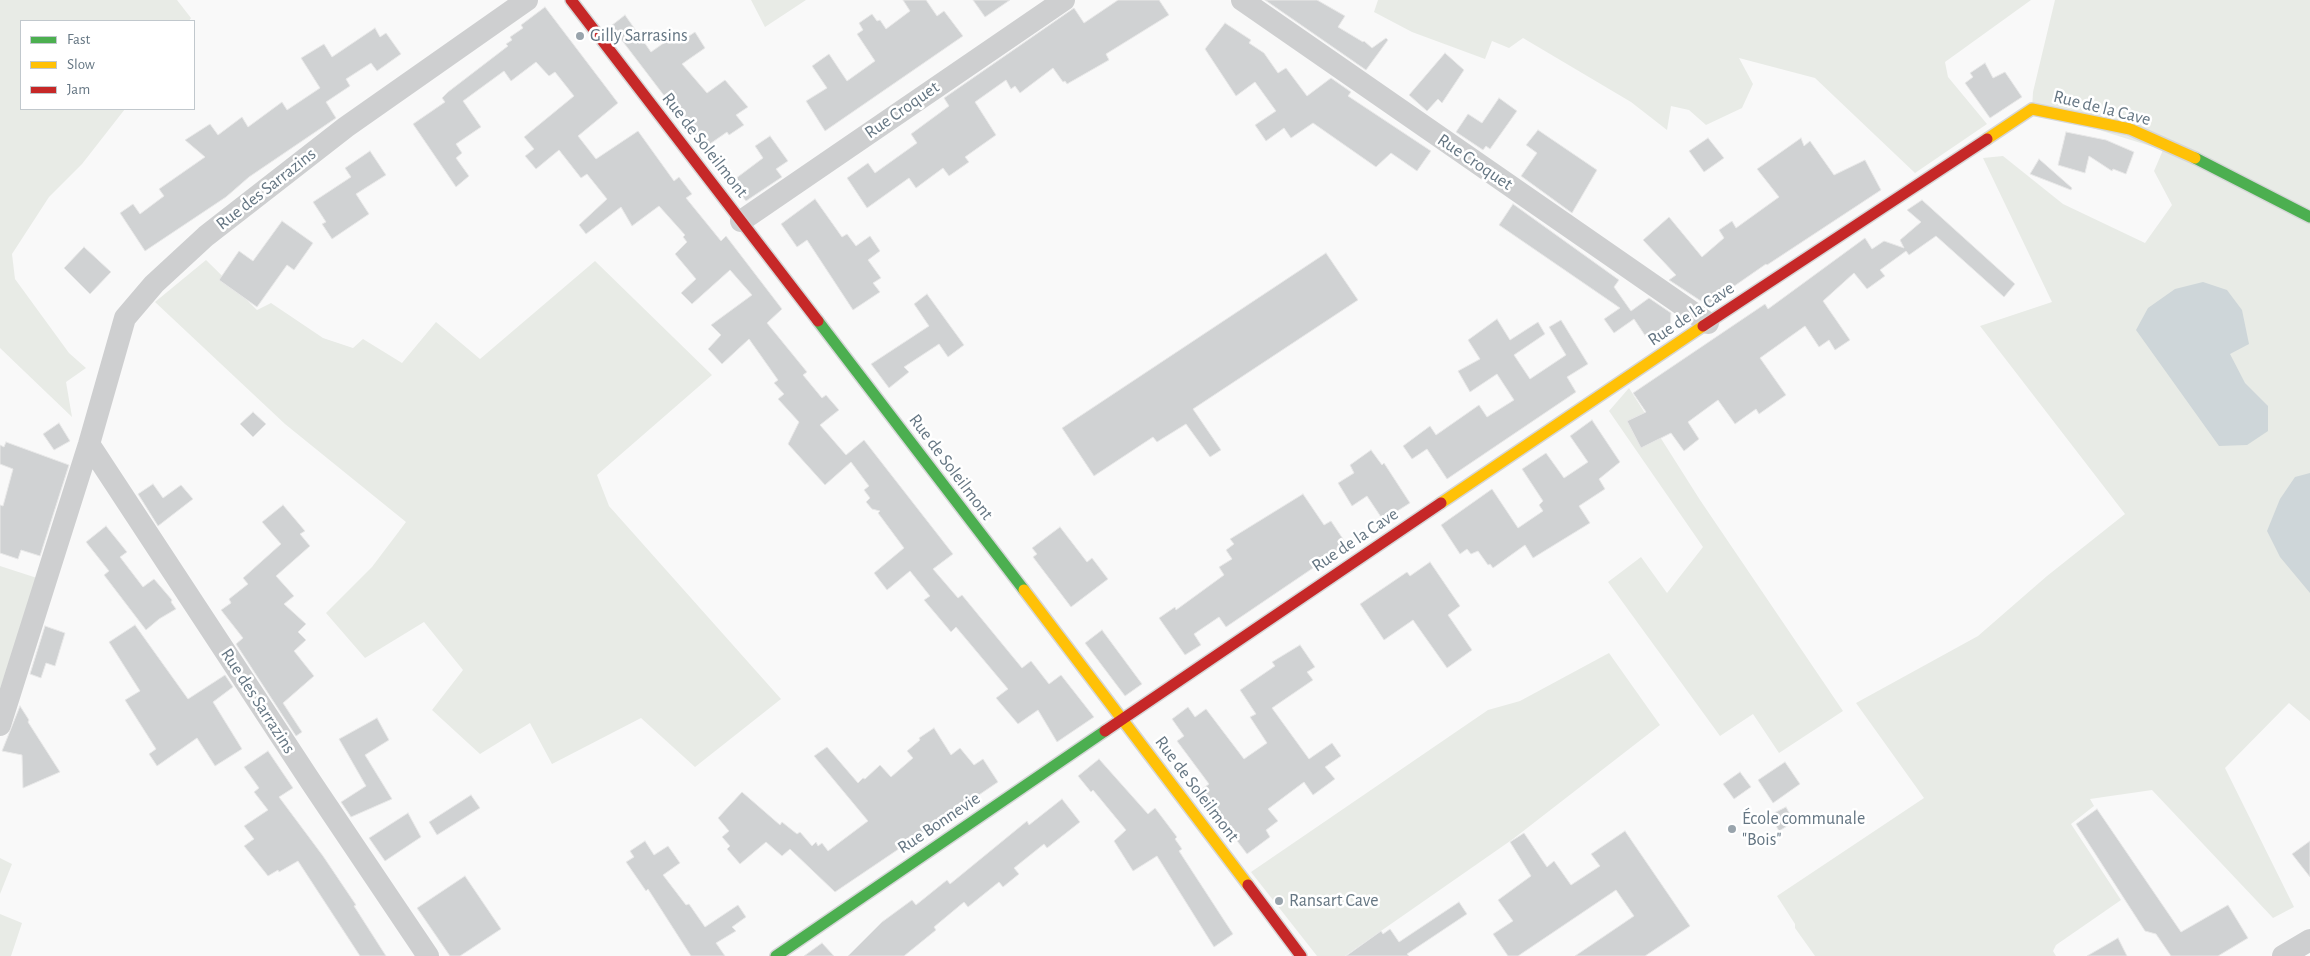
<!DOCTYPE html>
<html>
<head>
<meta charset="utf-8">
<style>
  body { margin:0 }
  #map { position:relative; width:2310px; height:956px; overflow:hidden; background:#f9f9f9; font-family:"Alegreya Sans",sans-serif }
  canvas { display:block }
  .legend { position:absolute; left:20px; top:20px; width:175px; height:90px; box-sizing:border-box; background:#fff; border:1px solid #c1c8cd; margin:0; padding:6px 9px; list-style:none; font-size:15px; color:#657683 }
  .legend li { display:flex; align-items:center; gap:10px; height:25px }
  .legend b { width:25px; border:1px solid #c1c8cd }
</style>
</head>
<body>
<div id="map">
<canvas width="2310" height="956"></canvas>
<ul class="legend">
<li><b style="height:6px;background:#4caf50"></b>Fast</li>
<li><b style="height:6px;background:#ffc107"></b>Slow</li>
<li><b style="height:6px;background:#c62828"></b>Jam</li>
</ul>
</div>
<script>
const c = document.querySelector('canvas').getContext('2d');
c.lineJoin = 'round';
function paint(path, color) { c.fillStyle = color; c.fill(path, 'evenodd'); }
const toPath = rows => new Path2D(rows.map(r => 'M' + r).join(''));
function stroke(path, color, width, dash) { c.strokeStyle = color; c.lineWidth = width; c.lineCap = dash ? 'butt' : 'round'; c.setLineDash(dash || []); c.stroke(path); }
function write(font, color, halo, rows, align = 'center') {
  c.font = font + ' "Alegreya Sans",sans-serif'; c.lineWidth = 5; c.setLineDash([]); c.textBaseline = 'middle'; c.strokeStyle = halo; c.fillStyle = color; for (const [text, x, y, turn = 0] of rows) {
    c.save(); c.translate(x, y); c.rotate((+turn || 0) * Math.PI / 180); c.textAlign = isNaN(turn) ? turn : align; if (halo) c.strokeText(text, 0, 0); c.fillText(text, 0, 0); c.restore();
  }
}
paint(toPath([
  [0,0,177,0,191,18,189,21,21,21,21,109,125,109,82,164,49,197,12,254,15,279,69,353,86,368,66,382,72,417,0,348],
  [751,0,806,0,765,27],
  [1378,0,2031,0,1945,62,1948,77,1987,124,1915,173,1815,78,1739,58,1753,84,1742,108,1706,125,1689,110,1671,106,1667,130,1631,102,1523,38,1509,48,1492,41,1485,59,1412,32,1374,12],
  [2055,0,2310,0,2310,721,2289,703,2225,768,2294,907,2273,918,2152,790,2090,799,2094,806,2071,824,2121,900,2056,945,2053,951,2056,956,1815,956,1795,928,1795,924,1777,896,1924,798,1856,703,1978,636,2047,576,2125,514,1980,326,2052,302,1983,158,2003,156,2063,204,2145,243,2172,205,2154,171,2163,150,2032,109,2033,92],
  [206,260,257,310,271,303,323,338,353,348,363,339,402,363,436,322,480,359,595,261,712,375,597,475,609,506,781,699,695,767,641,718,552,764,530,723,480,754,432,710,463,670,424,622,365,658,326,613,372,567,406,522,285,424,155,302],
  [1629,388,1700,500,1843,711,1779,753,1753,714,1720,736,1608,582,1641,557,1667,593,1703,547,1609,411],
  [0,566,37,578,0,689],
  [1609,653,1660,725,1513,839,1345,956,1317,956,1251,872,1488,710,1520,701],
  [0,858,12,864,0,894],
  [0,914,22,923,11,956,0,956]
]), '#e8ebe6');
paint(toPath([
  [2203,282,2227,290,2242,310,2249,344,2230,354,2245,383,2268,406,2268,431,2247,445,2219,446,2136,330,2148,308,2175,289],
  [2310,473,2310,593,2280,557,2267,531,2280,499,2295,477]
]), '#ced6d9');
const building = toPath([
  [903,0,926,0,937,16,944,11,963,36,825,131,806,101,827,88,812,66,829,54,847,81,875,61,857,34,863,30,859,23,872,14,877,21,880,20,886,29,910,11,903,0],
  [973,0,1010,0,985,17,973,0],
  [1118,0,1159,0,1169,15,1106,54,1109,60,1067,84,1065,81,1063,82,1053,68,1020,93,1015,86,1011,89,1006,80,975,102,996,135,965,157,969,162,949,176,943,168,916,188,909,178,867,208,847,178,868,163,875,173,917,143,911,134,949,106,944,98,1074,8,1084,23,1118,0],
  [1265,0,1317,0,1345,16,1338,27,1363,42,1364,41,1372,48,1386,38,1388,40,1366,70,1265,0],
  [545,7,618,103,578,136,596,159,638,131,674,181,679,177,692,194,686,198,721,241,726,236,782,309,767,323,807,372,803,375,822,398,826,395,839,410,820,425,846,455,864,440,953,554,933,569,958,598,962,595,1022,668,1031,661,1049,684,1061,675,1094,717,1057,742,1038,710,1018,724,996,698,1008,689,956,627,951,632,924,600,930,596,910,571,887,590,874,573,904,548,878,513,880,511,872,509,866,502,870,498,864,490,869,486,851,462,825,485,788,444,799,422,778,399,784,394,774,383,778,380,749,339,722,364,708,349,721,335,711,325,752,295,730,270,692,304,681,293,696,279,675,254,687,242,683,237,685,235,659,206,632,226,621,207,586,234,579,225,607,199,587,174,581,178,559,150,536,169,525,156,534,149,524,137,574,96,555,72,549,76,536,62,511,81,504,71,463,101,481,127,456,144,462,153,456,158,469,176,456,187,413,124,445,102,442,98,448,92,508,46,506,44,512,40,510,37,523,28,521,25,545,7],
  [625,15,651,52,675,35,680,42,695,32,705,48,682,64,707,93,725,80,748,107,736,115,744,125,729,135,727,132,704,148,611,26,625,15],
  [1225,23,1251,40,1249,43,1264,53,1278,73,1286,68,1307,96,1331,78,1351,92,1348,96,1431,151,1417,171,1391,153,1376,167,1313,123,1291,138,1284,128,1266,141,1255,125,1276,111,1255,82,1236,96,1205,49,1225,23],
  [375,28,380,37,386,33,401,54,377,71,371,63,346,79,350,86,326,102,336,118,249,177,226,197,145,251,120,213,133,204,140,214,164,196,159,189,205,157,185,140,210,124,218,135,242,117,248,127,282,102,287,110,320,88,301,58,324,44,332,57,375,28],
  [1445,53,1464,70,1442,103,1438,99,1427,111,1409,95,1445,53],
  [1985,63,1993,78,2005,72,2022,97,1990,118,1965,83,1973,77,1970,73,1985,63],
  [1499,98,1517,111,1490,149,1486,146,1483,150,1456,132,1468,114,1482,123,1499,98],
  [1538,130,1597,170,1572,213,1521,176,1537,153,1526,145,1538,130],
  [2066,132,2106,140,2134,152,2126,174,2113,169,2112,171,2089,156,2085,173,2058,165,2066,132],
  [770,136,788,161,776,169,782,177,746,201,731,182,763,158,755,146,770,136],
  [1708,138,1724,158,1704,172,1689,151,1708,138],
  [1801,138,1804,146,1810,141,1834,175,1865,160,1881,190,1767,265,1766,264,1707,305,1669,280,1676,275,1643,240,1669,217,1702,257,1724,238,1719,230,1732,221,1736,228,1779,197,1757,169,1801,138],
  [370,151,386,175,356,194,369,214,332,239,322,224,326,222,313,202,351,177,345,168,370,151],
  [2039,159,2072,188,2071,190,2030,174,2039,159],
  [815,199,842,237,847,234,856,246,870,236,880,251,868,260,881,278,873,283,880,292,853,310,807,240,797,247,781,224,815,199],
  [1922,200,2015,284,2004,297,1936,236,1909,255,1906,251,1880,270,1885,276,1867,289,1854,273,1823,301,1850,340,1835,350,1829,340,1819,347,1805,326,1760,358,1786,395,1759,414,1756,409,1735,424,1718,400,1688,422,1699,439,1684,451,1671,433,1641,448,1627,421,1646,412,1633,393,1765,304,1768,309,1865,238,1872,249,1884,241,1904,248,1900,240,1921,222,1907,210,1922,200],
  [1513,204,1619,280,1614,287,1631,311,1649,298,1671,313,1670,330,1650,343,1634,319,1614,333,1604,319,1620,308,1499,225,1513,204],
  [282,221,313,243,294,270,287,265,257,307,219,280,239,251,253,261,282,221],
  [84,247,111,272,90,294,64,268,84,247],
  [1326,253,1358,300,1193,409,1221,450,1210,457,1186,424,1157,442,1153,437,1094,476,1062,428,1326,253],
  [927,294,964,345,948,357,939,344,904,367,909,372,889,388,871,364,929,326,914,304,927,294],
  [1497,319,1510,340,1538,322,1545,334,1514,355,1530,379,1566,355,1549,327,1561,320,1588,364,1567,377,1576,392,1447,479,1427,449,1412,459,1403,446,1430,426,1436,435,1479,405,1487,417,1514,400,1497,374,1470,392,1458,371,1480,359,1468,340,1497,319],
  [253,412,266,424,253,437,240,424,253,412],
  [1592,420,1620,462,1599,479,1605,489,1579,506,1590,523,1533,558,1525,545,1493,568,1490,564,1488,565,1478,551,1471,554,1467,549,1460,554,1441,525,1492,489,1518,528,1543,511,1539,505,1543,501,1522,469,1546,453,1564,478,1588,462,1570,436,1592,420],
  [59,423,70,441,54,450,43,434,59,423],
  [6,442,69,465,40,556,21,550,18,559,0,553,0,505,3,506,13,469,0,464,0,445,4,447,6,442],
  [1371,450,1382,465,1384,463,1410,503,1383,520,1367,496,1352,506,1338,483,1354,473,1350,465,1371,450],
  [153,484,163,498,181,485,193,499,158,526,138,494,153,484],
  [1303,494,1324,525,1331,521,1347,545,1226,627,1219,617,1194,634,1201,645,1185,655,1159,618,1175,607,1176,610,1224,575,1219,567,1232,559,1226,550,1234,544,1230,539,1303,494],
  [283,505,305,531,300,534,310,546,276,576,294,596,284,604,306,624,298,632,306,640,294,651,314,676,283,703,302,732,296,736,236,644,243,638,221,610,231,603,229,599,248,584,243,578,281,544,262,522,283,505],
  [106,526,127,552,120,557,143,587,154,579,172,600,171,602,176,609,159,619,146,630,104,575,109,571,86,542,106,526],
  [1060,527,1087,562,1092,558,1108,579,1071,607,1033,557,1037,554,1032,548,1060,527],
  [1430,562,1460,606,1448,615,1472,650,1447,668,1413,620,1384,640,1360,604,1407,572,1410,576,1430,562],
  [135,625,188,699,225,675,233,687,213,702,242,749,215,766,197,738,157,766,149,754,156,749,125,700,140,691,109,642,135,625],
  [45,626,65,633,55,666,46,663,41,678,30,674,45,626],
  [1102,630,1142,684,1125,696,1085,643,1102,630],
  [1300,645,1315,667,1307,672,1313,680,1272,708,1309,759,1332,743,1341,756,1325,767,1335,779,1313,795,1304,782,1268,809,1278,821,1266,830,1270,837,1247,854,1216,813,1214,814,1198,792,1209,784,1177,741,1184,736,1172,719,1188,707,1195,717,1206,709,1244,759,1267,743,1250,717,1256,714,1240,690,1275,666,1272,662,1300,645],
  [20,706,29,720,28,722,60,772,23,788,22,755,2,751,20,706],
  [377,718,389,740,365,755,392,799,351,817,341,802,366,786,339,739,377,718],
  [934,728,951,755,960,748,974,765,983,759,998,782,835,892,790,849,782,856,766,842,740,864,727,849,730,846,722,837,729,831,718,818,742,792,780,825,782,822,797,834,800,832,812,846,816,842,818,846,822,843,828,851,868,821,814,756,827,747,858,783,863,778,865,779,880,765,891,777,913,758,907,751,920,740,919,738,934,728],
  [268,751,293,788,279,797,323,856,356,905,354,906,386,956,360,956,298,861,279,872,278,870,268,876,244,846,254,839,244,826,268,810,254,792,259,788,244,767,268,751],
  [1099,759,1148,814,1155,808,1177,837,1175,839,1182,849,1179,851,1233,934,1214,947,1157,856,1133,871,1114,841,1126,830,1093,790,1091,792,1078,776,1099,759],
  [1785,762,1800,784,1773,803,1758,780,1785,762],
  [1740,772,1751,787,1734,799,1723,784,1740,772],
  [471,795,480,808,437,835,429,822,471,795],
  [1062,799,1080,822,1047,848,1044,844,1014,868,1019,874,1003,887,999,882,968,907,964,902,934,927,936,930,904,956,848,956,882,922,912,900,916,905,947,880,950,884,1027,821,1029,825,1062,799],
  [1786,807,1794,822,1779,831,1770,815,1786,807],
  [2097,809,2181,932,2228,905,2248,938,2218,956,2171,956,2156,934,2145,931,2076,824,2097,809],
  [408,813,421,837,385,861,369,838,408,813],
  [1625,831,1690,926,1645,956,1575,956,1634,916,1616,890,1518,956,1508,956,1493,934,1513,921,1498,900,1531,876,1510,842,1524,833,1547,867,1554,861,1571,885,1600,866,1591,854,1625,831],
  [645,841,654,855,668,846,680,863,663,875,686,905,689,904,705,927,738,905,746,917,732,927,736,931,716,943,725,956,691,956,648,889,646,891,626,862,634,857,630,851,645,841],
  [2310,841,2310,877,2292,854,2310,841],
  [465,876,501,929,460,956,450,956,417,908,465,876],
  [1459,902,1467,914,1407,954,1409,956,1346,956,1381,931,1383,934,1390,929,1399,942,1459,902],
  [2118,938,2127,956,2087,956,2118,938],
  [822,943,834,956,804,956,822,943]
]);
paint(building, '#d0d2d3');
stroke(building, '#e8e8e8', 1);
const fast = toPath([
  [2195,158,2310,217],
  [818,321,1024,590],
  [776,956,1105,731]
]);
const slow = toPath([
  [1987,139,2032,109,2130,129,2195,158],
  [1441,503,1703,326],
  [1024,590,1248,885]
]);
const jam = toPath([
  [571,0,818,321],
  [1703,326,1987,139],
  [1105,731,1441,503],
  [1248,885,1301,956]
]);
stroke(fast, '#d5d6d7', 14);
stroke(slow, '#d5d6d7', 14);
stroke(jam, '#d5d6d7', 14);
stroke(toPath([
  [1242,0,1708,323],
  [741,221,1064,0],
  [89,444,311,782,428,956],
  [0,725,89,444,125,318,154,284,206,236,346,127,527,0],
  [2283,956,2310,940]
]), '#cecfd0', 22);
stroke(fast, '#4caf50', 11);
stroke(slow, '#ffc107', 11);
stroke(jam, '#c62828', 11);
for (const [x, y, r, color] of [
  [580,36,5,"#99a4ac"],
  [1732,829,5,"#99a4ac"],
  [1279,901,5,"#99a4ac"]
]) { const dot = new Path2D(); dot.arc(x, y, r, 0, 2 * Math.PI); c.fillStyle = color; c.fill(dot); stroke(dot, '#fff', 2); }
write('18px', '#657683', '#fff', [
  ["Gilly Sarrasins",590,36],
  ["École communale",1742,819],
  ["\"Bois\"",1742,840],
  ["Ransart Cave",1289,901]
], 'left');
write('18px', '#657683', '#fff', [
  ["Rue de la Cave",2102,108,14],
  ["Rue Croquet",902,110,-35],
  ["Rue de Soleilmont",705,145,52],
  ["Rue Croquet",1475,162,34],
  ["Rue des Sarrazins",266,189,-38],
  ["Rue de la Cave",1691,314,-34],
  ["Rue de Soleilmont",951,467,53],
  ["Rue de la Cave",1355,540,-34],
  ["Rue des Sarrazins",258,701,57],
  ["Rue de Soleilmont",1197,789,53],
  ["Rue Bonnevie",939,823,-34]
]);
</script>
</body>
</html>
